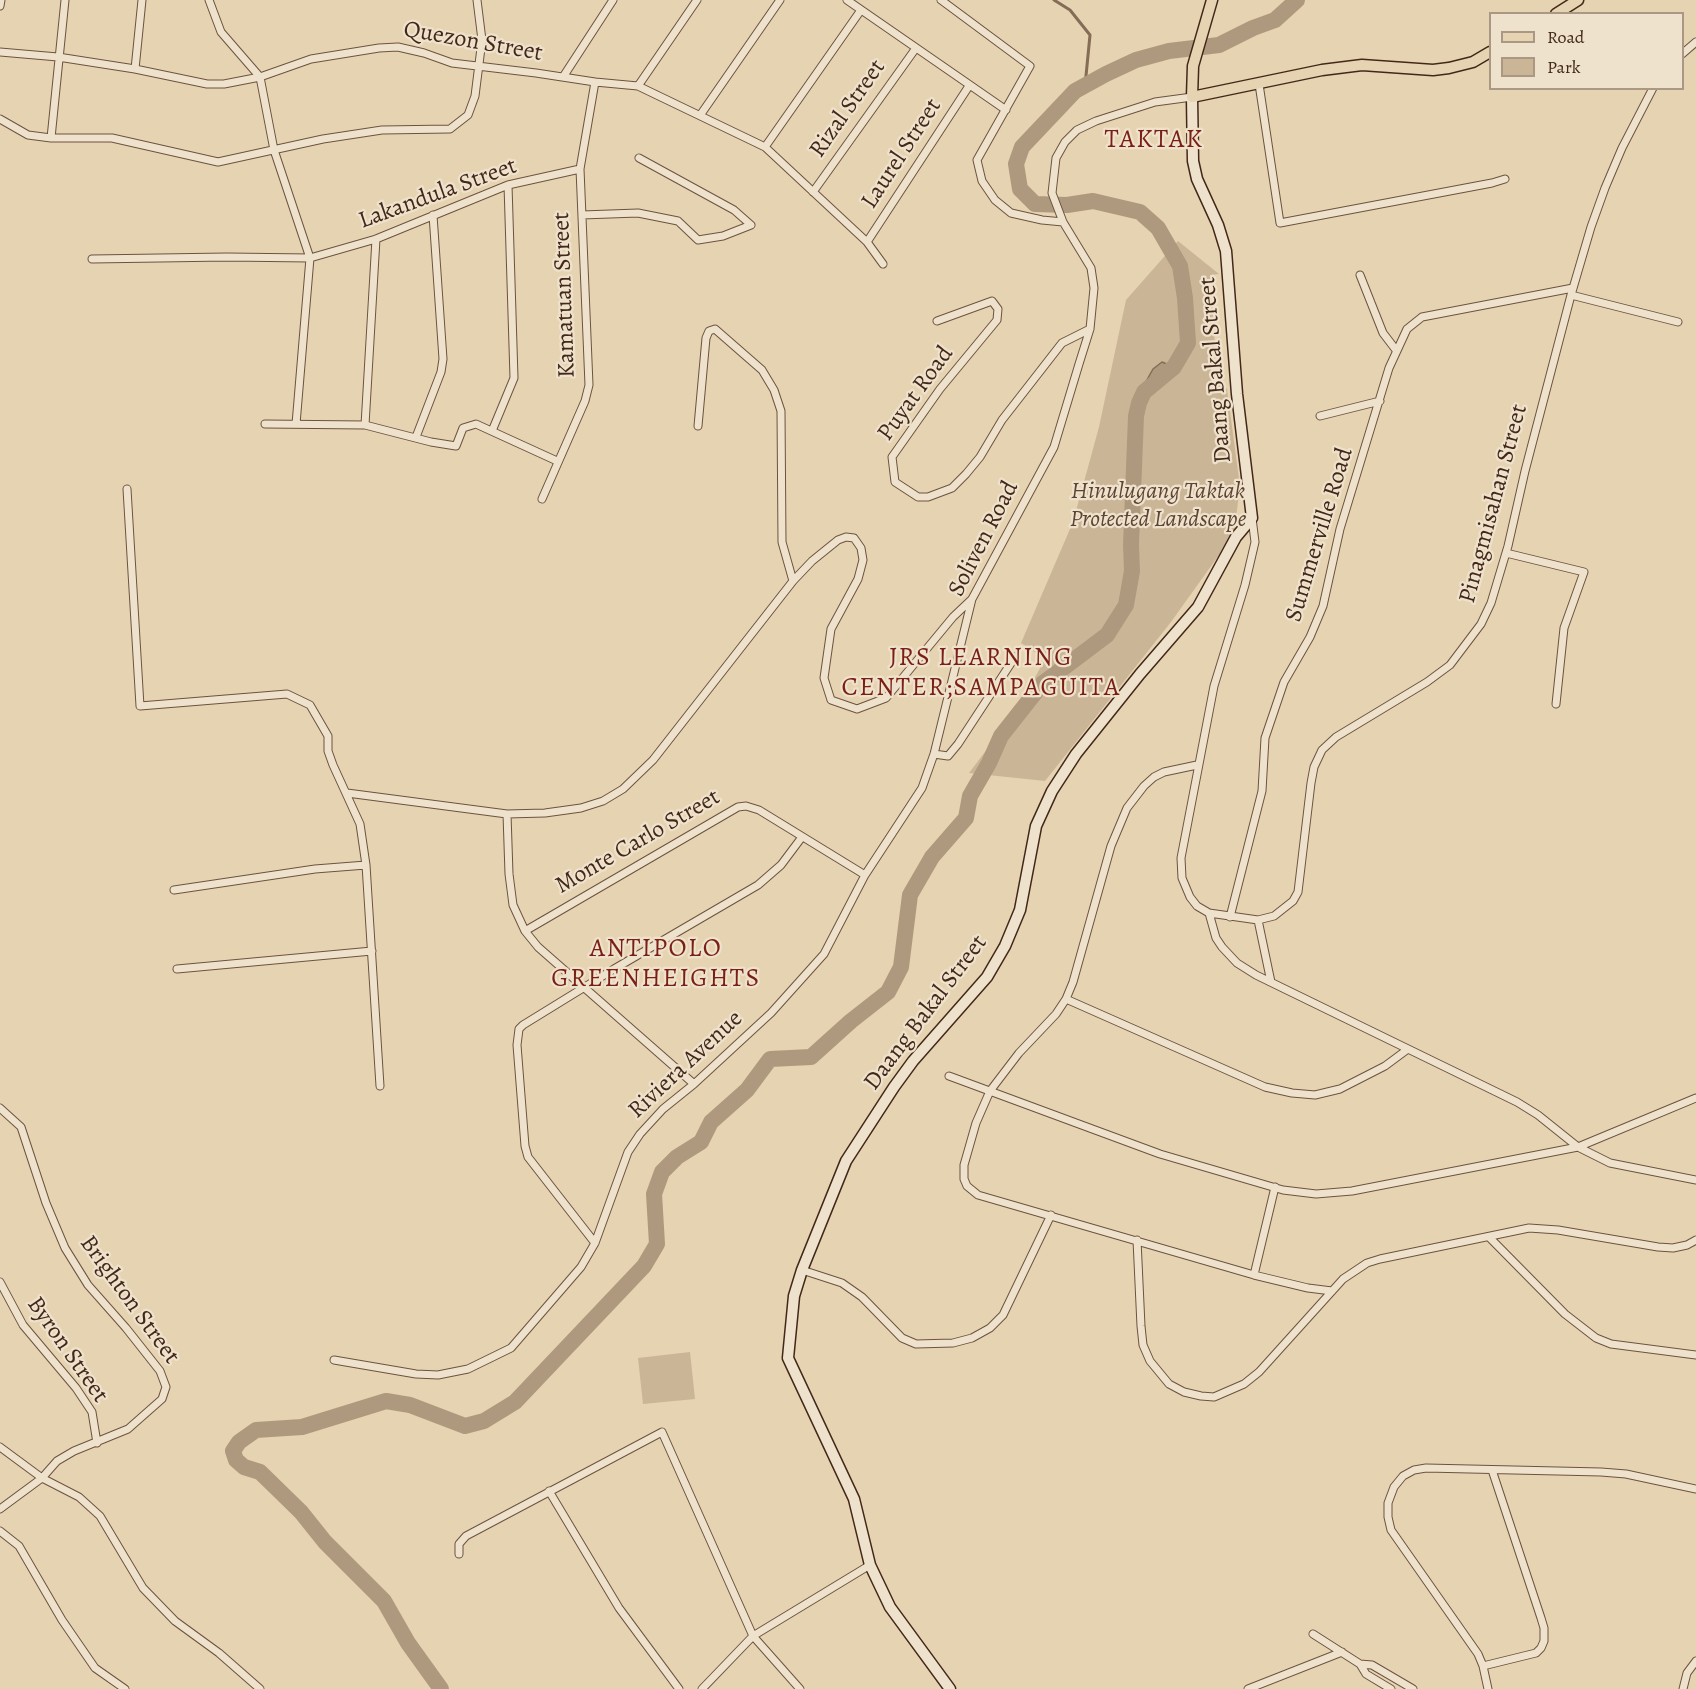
<!DOCTYPE html>
<html>
<head>
<meta charset="utf-8">
<style>
  body { margin:0 }
  #map { position:relative; width:1696px; height:1689px; overflow:hidden; background:#e6d3b1; font-family:Alegreya,serif }
  canvas { display:block }
  .legend { position:absolute; left:1489px; top:12px; width:195px; height:78px; box-sizing:border-box; background:#efe2cc; border:2px solid #aa9885; margin:0; padding:8px 10px; list-style:none; font-size:18px; color:#43281a }
  .legend li { display:flex; align-items:center; gap:12px; height:30px }
  .legend b { width:30px; border:2px solid #aa9885 }
</style>
</head>
<body>
<div id="map">
<canvas width="1696" height="1689"></canvas>
<ul class="legend">
<li><b style="height:8px;background:#e6d3b1"></b>Road</li>
<li><b style="height:16px;background:#cab697"></b>Park</li>
</ul>
</div>
<script>
const c = document.querySelector('canvas').getContext('2d');
c.lineJoin = 'round';
function paint(path, color) { c.fillStyle = color; c.fill(path, 'evenodd'); }
const toPath = rows => new Path2D(rows.map(r => 'M' + r).join(''));
function stroke(path, color, width, dash) { c.strokeStyle = color; c.lineWidth = width; c.lineCap = dash ? 'butt' : 'round'; c.setLineDash(dash || []); c.stroke(path); }
function write(font, color, halo, rows, align = 'center') {
  c.font = font + ' Alegreya,serif'; c.lineWidth = 4.5; c.setLineDash([]); c.textBaseline = 'middle'; c.strokeStyle = halo; c.fillStyle = color; for (const [text, x, y, turn = 0] of rows) {
    c.save(); c.translate(x, y); c.rotate((+turn || 0) * Math.PI / 180); c.textAlign = isNaN(turn) ? turn : align; if (halo) c.strokeText(text, 0, 0); c.fillText(text, 0, 0); c.restore();
  }
}
paint(toPath([
  [1178,241,1219,274,1210,275,1215,346,1210,349,1212,381,1227,389,1240,486,1234,534,1171,622,1045,781,969,773,1019,707,1045,659,1021,643,1073,522,1099,427,1126,300],
  [690,1352,695,1399,643,1404,638,1358]
]), '#cab697');
const water = toPath([
  [1162,362,1174,367,1178,373,1148,394,1136,416,1135,401,1153,369,1162,362]
]);
paint(water, '#af997e');
stroke(water, '#846c56', 1.5);
stroke(toPath([
  [1054,0,1070,10,1090,35,1085,86]
]), '#846c56', 3);
stroke(toPath([
  [441,1689,408,1643,384,1601,325,1542,301,1512,260,1472,244,1467,236,1460,233,1451,239,1442,256,1430,302,1427,386,1401,410,1405,465,1426,484,1421,515,1402,644,1266,657,1244,654,1194,662,1172,677,1157,701,1142,711,1122,747,1090,770,1059,811,1057,851,1021,888,992,901,967,910,895,932,857,966,818,970,796,989,763,1001,736,1042,684,1107,635,1126,605,1132,571,1131,545,1136,416,1139,403,1144,392,1174,367,1188,343,1185,298,1180,266,1158,228,1140,212,1093,201,1067,205,1035,204,1020,189,1016,164,1022,147,1075,91,1106,74,1136,60,1169,51,1219,45,1253,28,1275,20,1297,0]
]), '#af997e', 16);
const street = toPath([
  [209,0,221,32,260,77,274,150,310,258,296,424],
  [847,0,1006,110],
  [941,0,1030,66,977,160,982,181,995,200,1011,213,1042,220,1063,222],
  [0,6,1,0],
  [0,52,58,57,135,69,207,84,224,84,260,77,311,59,379,48,398,47,424,53,452,63,536,73,595,82,638,86,765,147,867,242,883,264],
  [1682,54,1696,42],
  [135,69,142,0],
  [563,77,613,0],
  [1259,84,1280,223,1492,183,1505,179],
  [638,86,697,0],
  [701,114,780,0],
  [0,119,28,135,51,138,112,138,218,162,323,139,382,130,450,129,468,115,475,96,482,40,477,0],
  [51,138,65,0],
  [765,147,861,10],
  [813,192,916,48],
  [582,215,638,213,678,221,698,240,723,236,751,225,734,210,639,158],
  [867,242,969,86],
  [92,259,227,257,310,258,376,239,508,185,580,169],
  [1360,275,1383,333,1396,350],
  [1571,295,1678,322],
  [937,321,992,301,998,309,997,320,940,389,892,457,895,482,918,497,928,497,952,488,966,474,980,457,1002,420,1062,343,1090,329],
  [1320,416,1380,401],
  [265,424,365,425,431,442,456,446,463,428,476,424,557,461],
  [365,425,376,239],
  [698,426,706,338,709,331,715,329,762,370,774,390,781,411,782,542,793,581],
  [492,431,514,378,508,185],
  [416,437,441,372,443,359,433,215],
  [127,489,140,706,287,694,310,705,328,736,328,751,333,765,360,824,366,865,380,1086],
  [542,499,585,401,589,385,580,169,595,82],
  [1252,518,1255,542,1245,585,1214,686,1181,858,1182,878,1190,897,1197,906,1209,913,1258,920,1274,916,1293,901,1298,892,1311,783,1314,767,1322,750,1336,737,1427,682,1450,665,1481,624,1491,603,1508,546,1525,471,1571,295,1591,227,1605,188,1622,148,1653,88],
  [1506,553,1584,572,1564,628,1556,704],
  [934,754,948,756,958,744,1015,657],
  [1197,765,1164,772,1154,777,1144,786,1127,808,1111,846,1073,982,1066,999,1056,1014,1019,1053,990,1091,976,1123,964,1165,964,1179,967,1186,978,1195,1254,1275,1308,1288,1332,1291],
  [347,793,507,814,545,813,581,808,603,801,623,789,653,760,793,581,812,561,838,540,846,537,854,538,861,548,863,560,858,579,831,629,824,678,831,700,857,709,886,698,953,617,972,599],
  [507,814,509,874,513,905,525,931,538,947,694,1084],
  [174,890,315,869,366,865],
  [1209,913,1216,938,1222,947,1237,963,1256,975,1517,1102,1538,1115,1578,1147,1610,1163,1696,1180],
  [1230,917,1262,791,1265,738,1284,682,1310,637,1323,606,1340,529,1389,368,1407,329,1422,317,1573,288],
  [1258,920,1271,982],
  [525,931,738,807,746,806,759,810,865,875],
  [177,969,372,951],
  [1066,999,1265,1087,1292,1093,1315,1095,1340,1089,1385,1066,1408,1049],
  [949,1076,1160,1154,1283,1190,1316,1194,1352,1191,1578,1147,1696,1098],
  [0,1108,21,1127,46,1203,65,1248,88,1285,126,1328,160,1371,166,1387,162,1399,128,1429,74,1451,57,1461,42,1478,0,1509],
  [1489,1237,1565,1314,1596,1338,1611,1344,1696,1355],
  [1137,1240,1141,1326,1143,1345,1150,1361,1169,1384,1184,1392,1201,1396,1214,1397,1244,1384,1259,1372,1343,1279,1367,1263,1380,1259,1529,1228,1558,1230,1658,1247,1673,1248,1687,1245,1696,1240],
  [595,1243,528,1157,525,1146,517,1045,519,1029,523,1025,614,969,758,885,781,865,802,837],
  [802,1270,842,1283,862,1297,902,1338,916,1344,953,1343,972,1338,990,1328,1003,1315,1051,1215],
  [1254,1275,1275,1187],
  [0,1282,23,1325,76,1388,92,1412,97,1443],
  [334,1360,416,1374,438,1375,468,1369,511,1348,581,1267,595,1243,628,1152,640,1134,663,1109,694,1084,771,1013,824,954,865,875,922,788,934,754,972,599,1054,447,1079,364,1090,329,1094,288,1091,268,1063,222,1052,193,1056,158,1065,142,1077,130,1096,121,1155,102,1192,97],
  [0,1447,42,1478,79,1497,100,1516,143,1588,175,1621,219,1653,260,1689],
  [549,1491,619,1608,679,1689],
  [0,1531,19,1546,62,1620,95,1668,125,1689],
  [459,1554,459,1544,466,1536,662,1432,753,1636,800,1689],
  [1313,1634,1360,1664,1366,1674,1391,1689],
  [1360,1664,1372,1665,1413,1689],
  [1483,1666,1536,1653,1541,1648,1544,1641,1544,1628,1541,1618,1492,1470],
  [702,1689,753,1636,870,1565],
  [1248,1689,1342,1652],
  [1488,1689,1483,1666,1478,1654,1391,1530,1388,1517,1388,1503,1394,1487,1403,1476,1414,1470,1426,1468,1601,1472,1626,1474,1696,1489],
  [1683,1689,1687,1673,1696,1661]
]);
const secondary = toPath([
  [950,1689,890,1607,870,1565,854,1499,788,1358,794,1296,802,1270,846,1161,894,1087,913,1061,987,977,1005,946,1020,910,1036,826,1052,791,1076,754,1140,674,1198,607,1236,537,1252,518,1237,394,1226,251,1218,225,1197,179,1193,161,1192,97]
]);
const primary = toPath([
  [1212,0,1193,66,1192,97,1322,70,1362,65,1433,70,1449,68,1473,62,1490,52],
  [1556,14,1578,0]
]);
stroke(street, '#6c5340', 9);
stroke(secondary, '#43281a', 13);
stroke(primary, '#43281a', 13);
stroke(street, '#efe2cc', 7);
stroke(secondary, '#efe2cc', 10);
stroke(primary, '#e6d3b1', 10);
write('24px', '#43281a', '#efe2cc', [
  ["Quezon Street",473,42,10],
  ["Rizal Street",848,109,-55],
  ["Laurel Street",902,154,-57],
  ["Lakandula Street",438,194,-20],
  ["Kamatuan Street",565,295,-92],
  ["Daang Bakal Street",1216,370,-95],
  ["Puyat Road",916,394,-54],
  ["Pinagmisahan Street",1494,504,-75],
  ["Summerville Road",1320,535,-73],
  ["Soliven Road",984,539,-63],
  ["Monte Carlo Street",638,842,-30],
  ["Daang Bakal Street",926,1013,-53],
  ["Riviera Avenue",686,1065,-43],
  ["Brighton Street",129,1300,54],
  ["Byron Street",67,1350,55]
]);
write('italic 24px', '#5e4433', '#efe2cc', [
  ["Hinulugang Taktak",1158,492],
  ["Protected Landscape",1158,520]
]);
c.letterSpacing = '1.5px';
write('26px', '#7a1f14', '#efe2cc', [
  ["TAKTAK",1154,141],
  ["JRS LEARNING",981,659],
  ["CENTER;SAMPAGUITA",981,689],
  ["ANTIPOLO",656,950],
  ["GREENHEIGHTS",656,980]
]);
c.letterSpacing = '0px';
</script>
</body>
</html>
